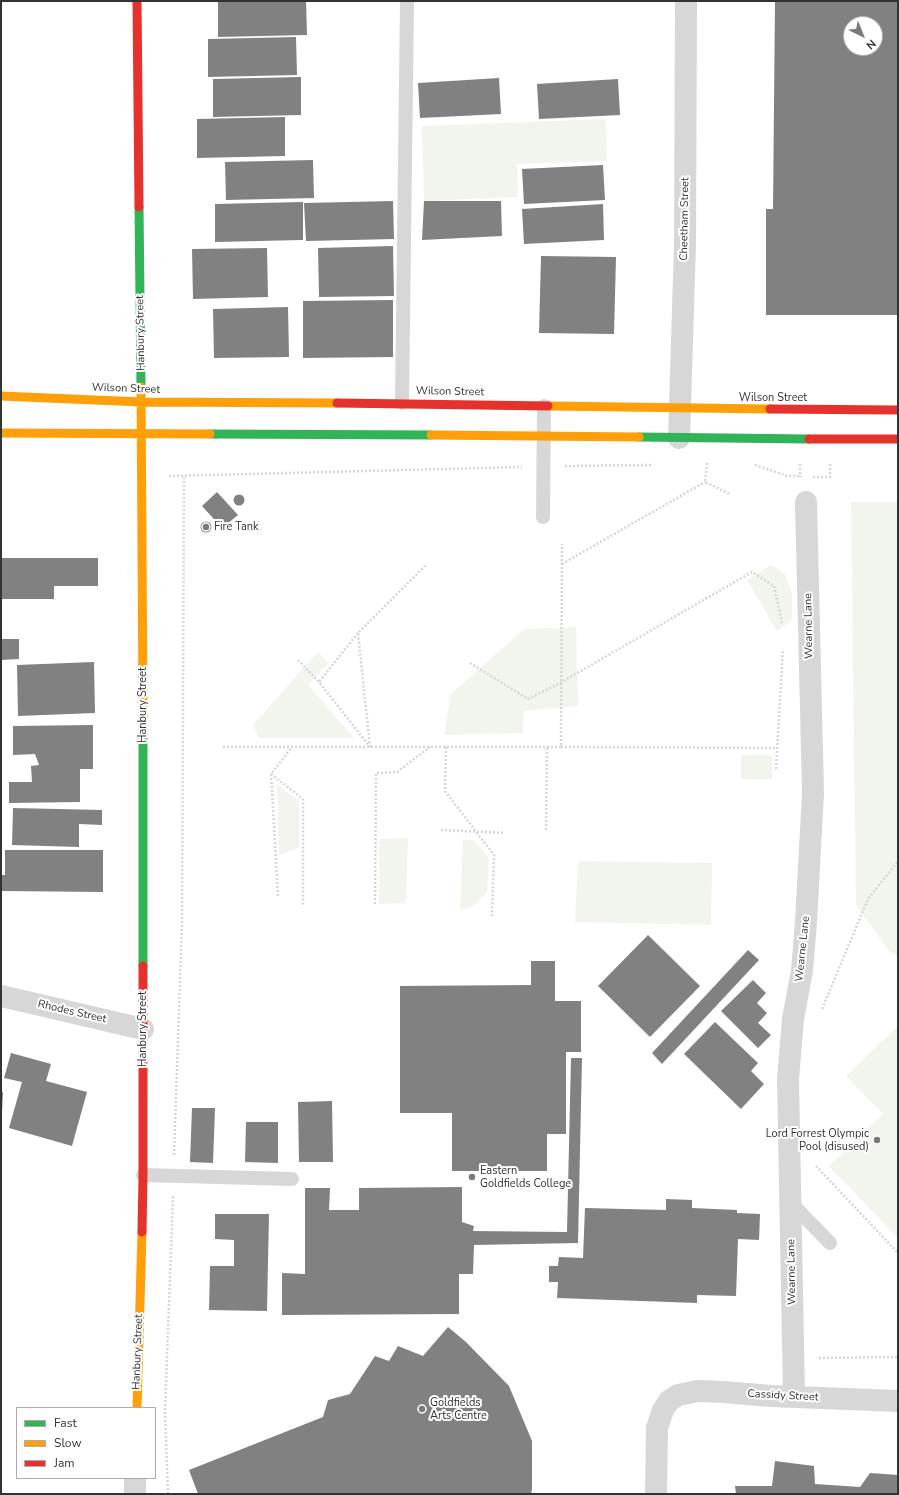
<!DOCTYPE html>
<html>
<head>
<meta charset="utf-8">
<style>
  body { margin:0 }
  #map { position:relative; width:899px; height:1495px; overflow:hidden; background:#fff; font-family:"Nunito Sans",sans-serif }
  canvas { display:block }
  .frame { position:absolute; inset:0; border:2px solid #333; pointer-events:none }
  .legend { position:absolute; left:16px; top:1407px; width:140px; height:72px; box-sizing:border-box; background:#fff; border:1px solid #adadad; margin:0; padding:5px 7px; list-style:none; font-size:12px; color:#333 }
  .legend li { display:flex; align-items:center; gap:8px; height:20px }
  .legend b { width:20px; border:1px solid #adadad }
  .north { position:absolute; left:843px; top:16px; width:40px; height:40px; box-sizing:border-box; background:#fff; border:1px solid #adadad; border-radius:50%; rotate:137deg; font-size:11px; font-weight:700; line-height:16px; text-align:center; color:#333 }
  .north::after { content:''; display:block; margin:auto; width:14px; height:18px; background:#7a7a7a; clip-path:polygon(50% 0,100% 100%,50% 72%,0 100%) }
</style>
</head>
<body>
<div id="map">
<canvas width="899" height="1495"></canvas>
<div class="frame"></div>
<ul class="legend">
<li><b style="height:5px;background:#30b455"></b>Fast</li>
<li><b style="height:5px;background:#ff9f0a"></b>Slow</li>
<li><b style="height:5px;background:#e5322d"></b>Jam</li>
</ul>
<div class="north">N</div>
</div>
<script>
const c = document.querySelector('canvas').getContext('2d');
c.lineJoin = 'round';
function paint(path, color) { c.fillStyle = color; c.fill(path, 'evenodd'); }
const toPath = rows => new Path2D(rows.map(r => 'M' + r).join(''));
function stroke(path, color, width, dash) { c.strokeStyle = color; c.lineWidth = width; c.lineCap = dash ? 'butt' : 'round'; c.setLineDash(dash || []); c.stroke(path); }
function write(font, color, halo, rows, align = 'center') {
  c.font = font + ' "Nunito Sans",sans-serif'; c.lineWidth = 4; c.setLineDash([]); c.textBaseline = 'middle'; c.strokeStyle = halo; c.fillStyle = color; for (const [text, x, y, turn = 0] of rows) {
    c.save(); c.translate(x, y); c.rotate((+turn || 0) * Math.PI / 180); c.textAlign = isNaN(turn) ? turn : align; if (halo) c.strokeText(text, 0, 0); c.fillText(text, 0, 0); c.restore();
  }
}
paint(toPath([
  [606,119,607,161,517,164,518,197,424,201,422,126],
  [851,502,898,502,898,956,889,951,856,905],
  [771,565,785,574,792,594,792,620,777,631,747,580],
  [576,627,578,706,524,711,523,733,444,735,451,694,524,629],
  [318,652,329,663,308,685,354,738,259,738,253,725],
  [741,755,772,755,772,779,741,779],
  [277,784,299,801,299,848,279,855],
  [408,838,406,903,379,904,379,839],
  [463,840,474,840,489,859,487,892,473,907,460,910],
  [578,861,712,863,711,925,575,922],
  [898,1026,898,1238,829,1166,883,1114,846,1076]
]), '#f1f5ed');
paint(toPath([
  [218,1,306,1,307,35,218,37],
  [775,1,898,1,898,315,766,315,766,209,773,209],
  [851,24,875,24,875,48,851,48],
  [296,37,297,75,208,77,208,39],
  [301,77,301,115,213,117,213,79],
  [499,78,501,114,420,118,418,83],
  [618,79,620,115,539,119,537,84],
  [285,117,285,156,197,158,197,119],
  [313,160,314,198,226,200,225,162],
  [603,165,605,200,524,204,522,169],
  [393,201,394,239,306,241,304,203],
  [424,201,501,201,502,236,422,240],
  [303,202,303,240,215,242,215,204],
  [603,204,604,240,524,244,522,209],
  [393,246,394,296,319,297,318,248],
  [267,248,268,297,193,299,192,249],
  [541,256,616,257,614,334,539,333],
  [393,300,393,357,303,358,303,301],
  [288,307,289,357,214,358,213,309],
  [217,492,238,515,222,528,202,506],
  '233.5 500a5.5 5.5 0 1 1 11 0a5.5 5.5 0 1 1-11 0Z',
  '200.5 527a5.5 5.5 0 1 1 11 0a5.5 5.5 0 1 1-11 0Z',
  [1,558,98,558,98,586,54,586,54,599,1,599],
  [1,639,19,639,19,659,1,660],
  [94,662,95,713,18,716,17,665],
  [93,725,93,769,80,769,80,802,9,803,9,782,32,782,31,766,39,765,35,754,13,755,13,726],
  [13,808,102,810,102,825,79,824,79,847,12,845],
  [5,850,103,850,103,892,1,891,1,875,5,875],
  [648,935,700,986,650,1037,598,986],
  [748,950,759,960,662,1064,652,1053],
  [531,961,555,961,555,1001,581,1001,581,1052,566,1052,566,1134,547,1134,547,1171,452,1171,452,1113,400,1113,400,986,531,985],
  [753,980,766,993,757,1003,767,1013,758,1023,771,1035,758,1048,721,1011],
  [715,1022,758,1063,751,1071,764,1084,741,1109,684,1054],
  [11,1053,51,1064,46,1081,87,1092,72,1146,9,1128,22,1082,4,1078],
  [571,1058,582,1058,578,1243,474,1245,473,1274,459,1274,459,1314,282,1315,282,1273,305,1274,305,1188,330,1188,329,1210,359,1210,359,1188,462,1187,462,1222,474,1226,473,1231,567,1232],
  [1,1092,3,1092,2,1113,1,1113],
  [332,1101,333,1162,299,1162,298,1102],
  [192,1108,215,1108,213,1163,190,1162],
  [246,1122,278,1122,278,1163,245,1162],
  [666,1199,692,1200,692,1208,737,1210,737,1213,760,1214,759,1240,738,1239,736,1296,697,1295,697,1303,557,1298,558,1282,549,1282,549,1266,558,1266,559,1257,583,1258,585,1208,666,1210],
  [215,1214,269,1214,267,1311,209,1310,210,1266,234,1266,234,1240,215,1239],
  [448,1327,466,1342,509,1386,532,1441,532,1489,531,1494,198,1494,189,1470,323,1417,328,1400,350,1394,375,1356,389,1361,398,1346,423,1356],
  [775,1461,814,1466,815,1484,860,1487,870,1473,898,1475,898,1494,736,1494,735,1486,772,1486]
]), '#818181');
stroke(toPath([
  [707,463,705,482,730,494],
  [800,464,800,477],
  [755,465,788,476,802,476],
  [565,466,652,465],
  [169,476,522,467],
  [813,477,830,477,830,463],
  [562,564,705,482],
  [358,633,319,682,370,747],
  [298,660,319,682],
  [470,663,528,699,560,683,752,572,774,586,782,623],
  [223,747,561,747,562,544],
  [370,747,358,633,426,565],
  [446,747,445,791,494,855,492,916],
  [561,747,777,748],
  [776,769,783,649],
  [271,774,303,799,303,905],
  [441,830,505,833],
  [546,830,547,747],
  [278,896,271,774,292,747],
  [375,904,376,773,397,772,430,747],
  [822,1009,868,899,898,861],
  [174,1155,182,923,184,476],
  [816,1166,898,1253],
  [819,1358,898,1357],
  [168,1494,165,1411,173,1196]
]), '#d6d6d6', 2.5, [2, 2]);
stroke(toPath([
  [402,403,407,1],
  [543,517,544,406],
  [143,1175,292,1179],
  [791,1203,830,1243]
]), '#d7d7d7', 14);
stroke(toPath([
  [679,438,685,244,686,1],
  [1,996,143,1029],
  [794,1396,788,1079,793,1019,802,971,806,922,813,793,806,502],
  [135,1494,135,1478],
  [656,1494,657,1428,663,1410,669,1401,678,1395,698,1391,724,1392,771,1396,898,1401]
]), '#d7d7d7', 22);
stroke(toPath([
  [139,207,141,387],
  [210,434,431,435],
  [639,437,809,439],
  [143,706,143,966]
]), '#30b455', 9);
stroke(toPath([
  [141,387,143,706],
  [1,396,142,402,337,403],
  [548,406,770,409],
  [1,433,210,434],
  [431,435,639,437],
  [137,1408,142,1232]
]), '#ff9f0a', 9);
stroke(toPath([
  [137,1,139,207],
  [337,403,548,406],
  [770,409,898,410],
  [809,439,898,439],
  [142,1232,143,1175,143,966]
]), '#e5322d', 9);
for (const [x, y, r, color] of [
  [206,527,4,"#7a7a7a"],
  [877,1140,4,"#7a7a7a"],
  [472,1177,4,"#7a7a7a"],
  [422,1409,4,"#7a7a7a"]
]) { const dot = new Path2D(); dot.arc(x, y, r, 0, 2 * Math.PI); c.fillStyle = color; c.fill(dot); stroke(dot, '#fff', 1.5); }
write('11px', '#333', '#fff', [
  ["Cheetham Street",685,219,-89],
  ["Hanbury Street",141,333,-91],
  ["Wilson Street",126,389,2],
  ["Wilson Street",450,392,1],
  ["Wilson Street",773,398],
  ["Wearne Lane",809,626,-91],
  ["Hanbury Street",143,705,-90],
  ["Wearne Lane",803,949,-84],
  ["Rhodes Street",72,1012,13],
  ["Hanbury Street",143,1029,-90],
  ["Wearne Lane",792,1272,-91],
  ["Hanbury Street",138,1352,-88],
  ["Cassidy Street",783,1396,3]
]);
write('11px', '#333', '#fff', [
  ["Fire Tank",214,527],
  ["Lord Forrest Olympic",869,1134,"right"],
  ["Pool (disused)",869,1147,"right"],
  ["Eastern",480,1171],
  ["Goldfields College",480,1184],
  ["Goldfields",430,1403],
  ["Arts Centre",430,1416]
], 'left');
</script>
</body>
</html>
